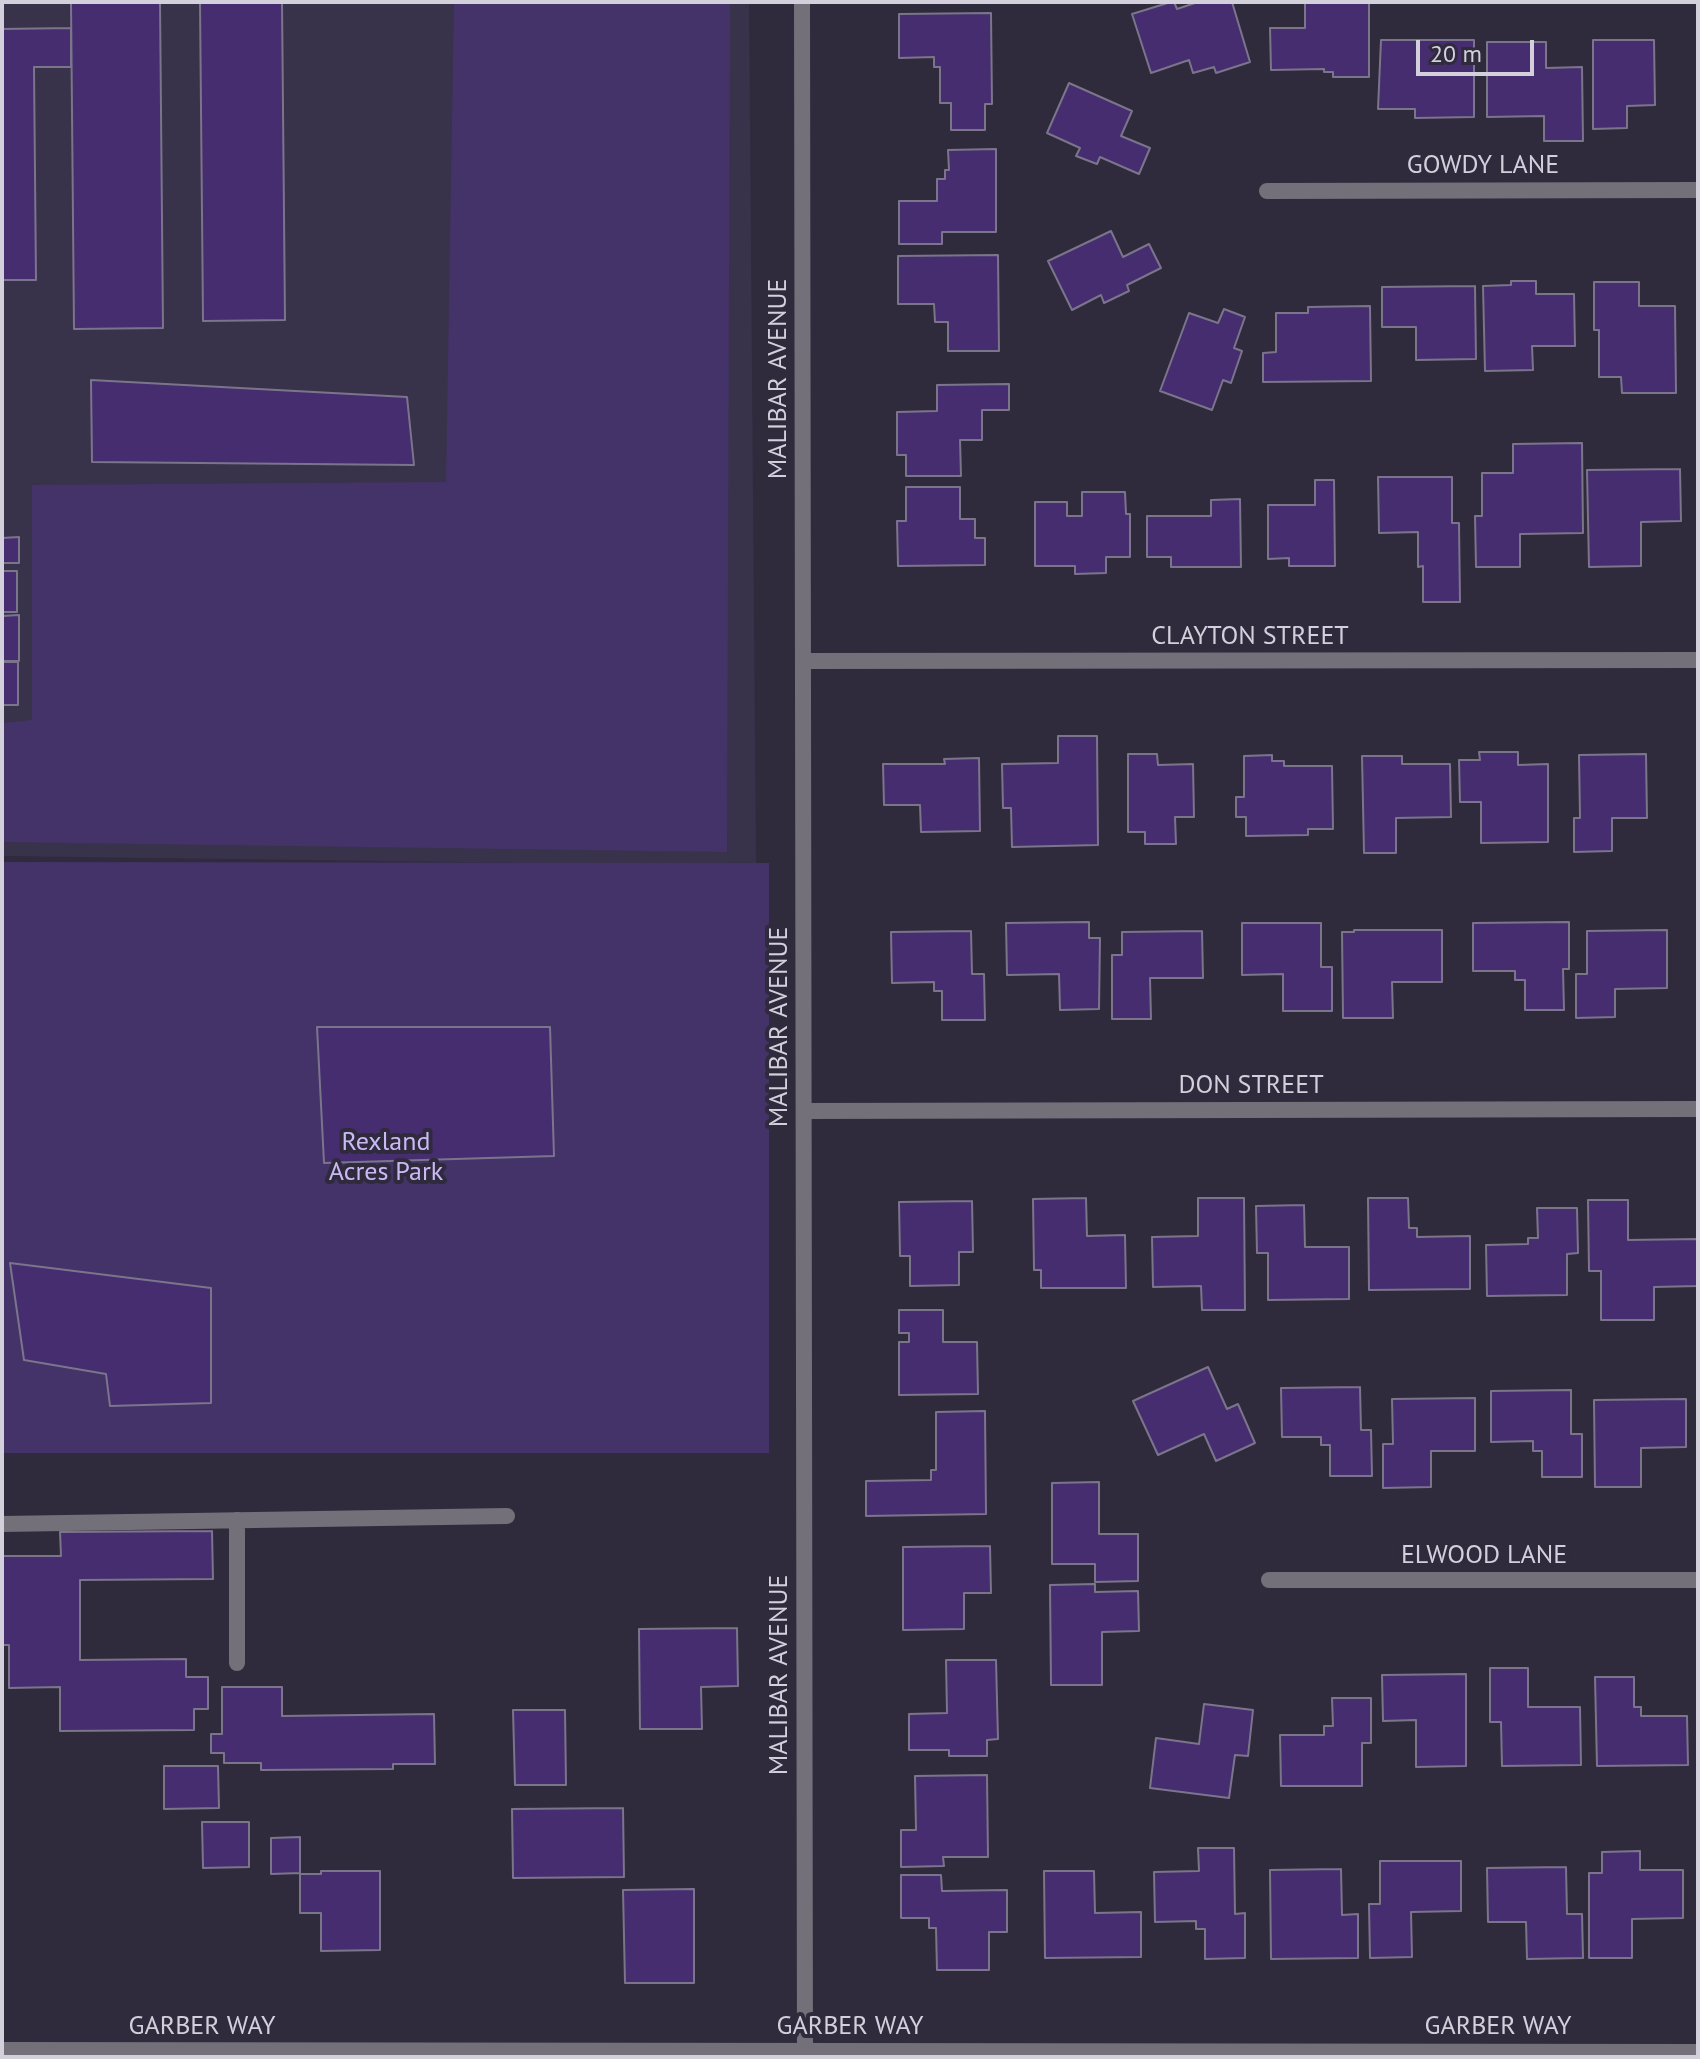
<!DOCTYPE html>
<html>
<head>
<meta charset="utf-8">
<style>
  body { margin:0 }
  #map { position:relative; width:1700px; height:2059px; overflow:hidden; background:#302a3d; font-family:"PT Sans",sans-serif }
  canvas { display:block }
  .frame { position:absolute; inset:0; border:4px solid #d3d0dc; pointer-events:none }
  .scale { position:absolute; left:1416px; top:40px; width:118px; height:36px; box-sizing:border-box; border:4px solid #d3d0dc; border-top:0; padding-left:10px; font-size:24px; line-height:28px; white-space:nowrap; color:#d3d0dc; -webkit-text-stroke:6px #302a3d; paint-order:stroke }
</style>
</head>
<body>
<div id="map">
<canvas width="1700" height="2059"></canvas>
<div class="frame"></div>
<div class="scale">20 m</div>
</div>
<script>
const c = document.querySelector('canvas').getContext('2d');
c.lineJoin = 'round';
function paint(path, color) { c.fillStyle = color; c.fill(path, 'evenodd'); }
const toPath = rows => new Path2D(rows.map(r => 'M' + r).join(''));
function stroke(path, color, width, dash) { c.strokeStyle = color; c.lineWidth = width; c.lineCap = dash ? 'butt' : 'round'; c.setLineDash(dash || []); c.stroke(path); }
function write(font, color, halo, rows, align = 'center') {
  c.font = font + ' "PT Sans",sans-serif'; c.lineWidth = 8; c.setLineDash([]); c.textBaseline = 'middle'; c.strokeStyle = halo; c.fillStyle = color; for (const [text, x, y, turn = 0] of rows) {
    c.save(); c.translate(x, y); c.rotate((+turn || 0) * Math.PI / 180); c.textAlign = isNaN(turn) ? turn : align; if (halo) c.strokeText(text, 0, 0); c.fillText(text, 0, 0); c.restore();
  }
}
paint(toPath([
  [2,2,749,2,756,866,2,856]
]), '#39324b');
paint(toPath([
  [454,2,730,2,727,852,2,842,2,723,32,720,32,485,446,482],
  [2,862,769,863,769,1453,2,1453]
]), '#443368');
const building = toPath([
  [71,2,160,2,163,328,74,329,71,2],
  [200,2,282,2,285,320,203,321,200,2],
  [1171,2,1174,2,1177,9,1198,2,1232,2,1250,62,1216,73,1214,67,1193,73,1189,60,1151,73,1132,14,1171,2],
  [1305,2,1369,2,1369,77,1333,77,1333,72,1324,72,1324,69,1271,70,1270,28,1305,28,1305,2],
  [991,13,992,104,985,104,985,130,951,130,951,103,940,103,940,67,934,67,934,57,899,58,899,14,991,13],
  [71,28,71,67,34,67,36,280,2,280,2,29,71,28],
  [1381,40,1474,40,1474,117,1415,118,1415,109,1378,109,1381,40],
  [1593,40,1654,40,1655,105,1627,106,1627,128,1593,129,1593,40],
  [1487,42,1546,42,1546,68,1582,67,1583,141,1544,141,1544,116,1487,117,1487,42],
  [1069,83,1132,111,1121,136,1150,148,1139,174,1100,157,1097,164,1076,156,1080,148,1047,133,1069,83],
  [996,149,996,232,942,232,942,244,899,244,899,201,937,201,937,179,945,179,945,170,949,170,948,150,996,149],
  [1111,231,1123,257,1149,244,1161,268,1127,285,1129,291,1104,303,1101,295,1072,310,1048,261,1111,231],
  [998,255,999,351,948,351,948,322,935,322,934,304,898,304,898,256,998,255],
  [1511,281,1536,281,1536,294,1574,294,1575,346,1532,346,1533,370,1485,371,1483,286,1511,285,1511,281],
  [1594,282,1639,282,1639,306,1675,306,1676,393,1622,393,1621,377,1599,377,1599,330,1594,330,1594,282],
  [1475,286,1476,359,1416,360,1416,327,1382,327,1382,287,1475,286],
  [1370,306,1371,381,1263,382,1263,353,1276,352,1276,313,1308,313,1308,307,1370,306],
  [1224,309,1245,317,1234,348,1242,351,1231,383,1223,380,1212,410,1160,391,1189,313,1218,323,1224,309],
  [91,380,407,397,414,465,92,462,91,380],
  [1009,384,1009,410,982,410,982,440,960,440,961,476,906,476,906,455,897,455,897,412,937,411,937,385,1009,384],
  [1582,443,1583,533,1520,534,1520,567,1476,567,1475,516,1482,516,1482,473,1513,473,1513,444,1582,443],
  [1680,469,1681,521,1641,522,1641,566,1589,567,1587,470,1680,469],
  [1378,477,1452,477,1452,523,1459,523,1460,602,1423,602,1423,566,1418,567,1418,532,1379,533,1378,477],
  [1315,480,1334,480,1335,566,1289,566,1289,558,1268,559,1268,505,1315,505,1315,480],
  [906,487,960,487,960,519,975,519,975,538,985,538,985,565,898,566,897,521,906,521,906,487],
  [1082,492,1125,492,1126,514,1130,514,1130,557,1106,557,1106,573,1075,574,1075,566,1035,566,1035,502,1067,502,1067,516,1082,516,1082,492],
  [1240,499,1241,567,1171,567,1171,557,1147,557,1147,516,1211,516,1211,500,1240,499],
  [19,537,19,563,2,563,2,538,19,537],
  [2,571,17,571,17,612,2,612,2,571],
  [19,615,19,661,2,661,2,616,19,615],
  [2,662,18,662,18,705,2,705,2,662],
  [1058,736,1097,736,1098,845,1012,847,1011,808,1003,808,1002,764,1058,763,1058,736],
  [1479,752,1518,752,1518,765,1548,764,1548,842,1481,843,1481,802,1460,802,1459,760,1480,760,1479,752],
  [1128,754,1157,754,1158,765,1193,764,1194,817,1175,817,1176,844,1145,844,1145,832,1128,832,1128,754],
  [1646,754,1647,818,1612,818,1612,851,1574,852,1574,818,1580,818,1579,755,1646,754],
  [1272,755,1272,761,1284,761,1284,766,1332,766,1333,829,1308,829,1308,835,1246,836,1246,817,1236,817,1236,797,1244,797,1244,756,1272,755],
  [1362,756,1402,756,1402,764,1450,764,1451,817,1396,818,1396,853,1364,853,1362,756],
  [979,758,980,831,921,832,920,805,884,805,883,764,945,764,944,759,979,758],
  [1089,922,1089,938,1100,938,1099,1009,1060,1010,1059,974,1007,975,1006,923,1089,922],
  [1569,922,1569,969,1563,969,1564,1010,1525,1010,1525,980,1515,980,1515,971,1473,971,1473,923,1569,922],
  [1242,923,1321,923,1321,967,1332,967,1332,1011,1283,1011,1283,974,1242,975,1242,923],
  [1354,930,1442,930,1442,982,1392,982,1393,1018,1343,1018,1342,932,1354,932,1354,930],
  [1667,930,1667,988,1615,989,1615,1017,1576,1018,1576,974,1587,974,1587,931,1667,930],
  [971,931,972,974,984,974,985,1020,942,1020,942,991,934,991,934,982,892,983,891,932,971,931],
  [1202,931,1203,978,1150,978,1151,1019,1112,1019,1112,955,1122,955,1122,932,1202,931],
  [317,1027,550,1027,554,1156,324,1163,317,1027],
  [1086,1198,1087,1236,1125,1235,1126,1288,1041,1288,1041,1270,1034,1270,1033,1199,1086,1198],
  [1198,1198,1244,1198,1245,1310,1202,1310,1201,1286,1153,1287,1152,1237,1198,1236,1198,1198],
  [1368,1198,1408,1198,1409,1228,1417,1228,1417,1237,1470,1236,1470,1289,1369,1290,1368,1198],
  [1588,1200,1628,1200,1628,1240,1698,1239,1698,1286,1654,1287,1654,1320,1601,1320,1601,1271,1589,1271,1588,1200],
  [972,1201,973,1252,959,1252,959,1285,910,1286,910,1256,900,1256,899,1202,972,1201],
  [1304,1205,1305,1247,1349,1247,1349,1299,1268,1300,1268,1253,1257,1253,1256,1206,1304,1205],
  [1537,1208,1577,1208,1578,1253,1567,1254,1567,1295,1487,1296,1486,1245,1528,1244,1528,1238,1538,1238,1537,1208],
  [10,1263,211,1288,211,1403,110,1406,106,1374,24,1360,10,1263],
  [899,1310,943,1310,943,1342,977,1342,978,1394,899,1395,899,1342,909,1342,909,1333,899,1333,899,1310],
  [1208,1367,1227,1409,1238,1404,1255,1443,1216,1461,1204,1434,1158,1455,1133,1401,1208,1367],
  [1360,1387,1361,1430,1371,1430,1372,1476,1330,1476,1330,1445,1321,1445,1321,1437,1282,1437,1281,1388,1360,1387],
  [1571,1390,1571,1434,1582,1434,1582,1477,1542,1477,1542,1451,1533,1451,1533,1441,1491,1442,1491,1391,1571,1390],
  [1475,1398,1475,1451,1431,1451,1431,1487,1383,1488,1383,1444,1393,1444,1392,1399,1475,1398],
  [1686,1399,1686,1447,1641,1448,1641,1487,1595,1487,1594,1400,1686,1399],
  [985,1411,986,1514,866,1516,866,1481,931,1480,931,1470,936,1470,936,1412,985,1411],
  [1099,1482,1099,1534,1138,1534,1138,1581,1095,1582,1095,1564,1052,1564,1052,1483,1099,1482],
  [212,1531,213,1579,80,1580,80,1660,186,1659,186,1677,208,1677,208,1709,194,1709,194,1730,60,1731,60,1687,9,1688,9,1645,2,1645,2,1556,61,1556,60,1532,212,1531],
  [990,1546,991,1593,964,1593,964,1629,903,1630,903,1547,990,1546],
  [1095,1584,1095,1592,1138,1591,1139,1631,1102,1632,1102,1685,1051,1685,1050,1585,1095,1584],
  [737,1628,738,1686,701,1687,702,1729,640,1729,639,1629,737,1628],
  [946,1660,996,1660,998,1739,987,1740,987,1756,949,1756,949,1750,909,1750,909,1714,947,1713,946,1660],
  [1490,1668,1528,1668,1528,1707,1580,1707,1581,1765,1502,1766,1501,1722,1490,1722,1490,1668],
  [1466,1674,1466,1766,1416,1767,1416,1720,1383,1721,1382,1675,1466,1674],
  [1595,1677,1634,1677,1634,1707,1641,1707,1641,1716,1687,1716,1688,1765,1597,1766,1595,1677],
  [222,1687,282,1687,282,1716,434,1714,435,1764,393,1764,393,1769,261,1770,261,1763,224,1763,224,1753,211,1753,211,1734,222,1734,222,1687],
  [1332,1698,1371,1698,1371,1743,1362,1743,1362,1786,1281,1786,1280,1735,1324,1735,1324,1726,1333,1726,1332,1698],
  [1204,1704,1253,1710,1248,1756,1235,1755,1229,1798,1150,1788,1156,1738,1199,1744,1204,1704],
  [513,1710,565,1710,566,1785,515,1785,513,1710],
  [164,1766,218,1766,219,1808,164,1809,164,1766],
  [987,1775,988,1857,943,1857,944,1866,901,1867,901,1830,916,1830,915,1776,987,1775],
  [623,1808,624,1877,513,1878,512,1809,623,1808],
  [202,1822,249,1822,249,1867,203,1868,202,1822],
  [300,1837,300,1873,271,1874,271,1838,300,1837],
  [1198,1848,1234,1848,1235,1914,1245,1913,1245,1958,1205,1959,1205,1929,1196,1929,1196,1921,1155,1922,1154,1872,1199,1871,1198,1848],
  [1640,1851,1640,1870,1683,1870,1683,1918,1632,1919,1632,1958,1589,1958,1589,1873,1602,1873,1602,1852,1640,1851],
  [1380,1861,1461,1861,1461,1911,1411,1912,1412,1957,1370,1958,1369,1904,1380,1904,1380,1861],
  [1566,1867,1567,1914,1582,1914,1583,1958,1527,1959,1526,1922,1488,1922,1487,1868,1566,1867],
  [1341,1869,1342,1915,1358,1914,1358,1958,1271,1959,1270,1870,1341,1869],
  [321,1871,380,1871,380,1950,321,1951,321,1913,300,1913,300,1874,321,1874,321,1871],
  [1044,1871,1094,1871,1095,1913,1141,1912,1141,1957,1045,1958,1044,1871],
  [901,1875,941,1875,942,1891,1007,1890,1007,1932,989,1932,989,1970,937,1970,936,1928,929,1928,929,1918,901,1918,901,1875],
  [694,1889,694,1983,625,1983,623,1890,694,1889]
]);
paint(building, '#452d70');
stroke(building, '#7b758b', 2);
stroke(toPath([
  [2,1524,507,1516],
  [237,1663,237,1520]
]), '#73707a', 16);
stroke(toPath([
  [802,2,805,2051],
  [1267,191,1698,190],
  [803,661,1698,660],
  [804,1111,1698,1109],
  [1269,1580,1698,1580],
  [2,2050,1698,2052]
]), '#73707a', 16);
write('26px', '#d3d0dc', '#302a3d', [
  ["GOWDY LANE",1483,166],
  ["MALIBAR AVENUE",779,379,-90],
  ["CLAYTON STREET",1250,637],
  ["MALIBAR AVENUE",780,1027,-90],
  ["DON STREET",1251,1086],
  ["ELWOOD LANE",1484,1556],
  ["MALIBAR AVENUE",780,1675,-90],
  ["GARBER WAY",202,2027],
  ["GARBER WAY",850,2027],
  ["GARBER WAY",1498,2027]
]);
write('26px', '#c9b9f5', '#302a3d', [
  ["Rexland",386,1143],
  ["Acres Park",386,1173]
]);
</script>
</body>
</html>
